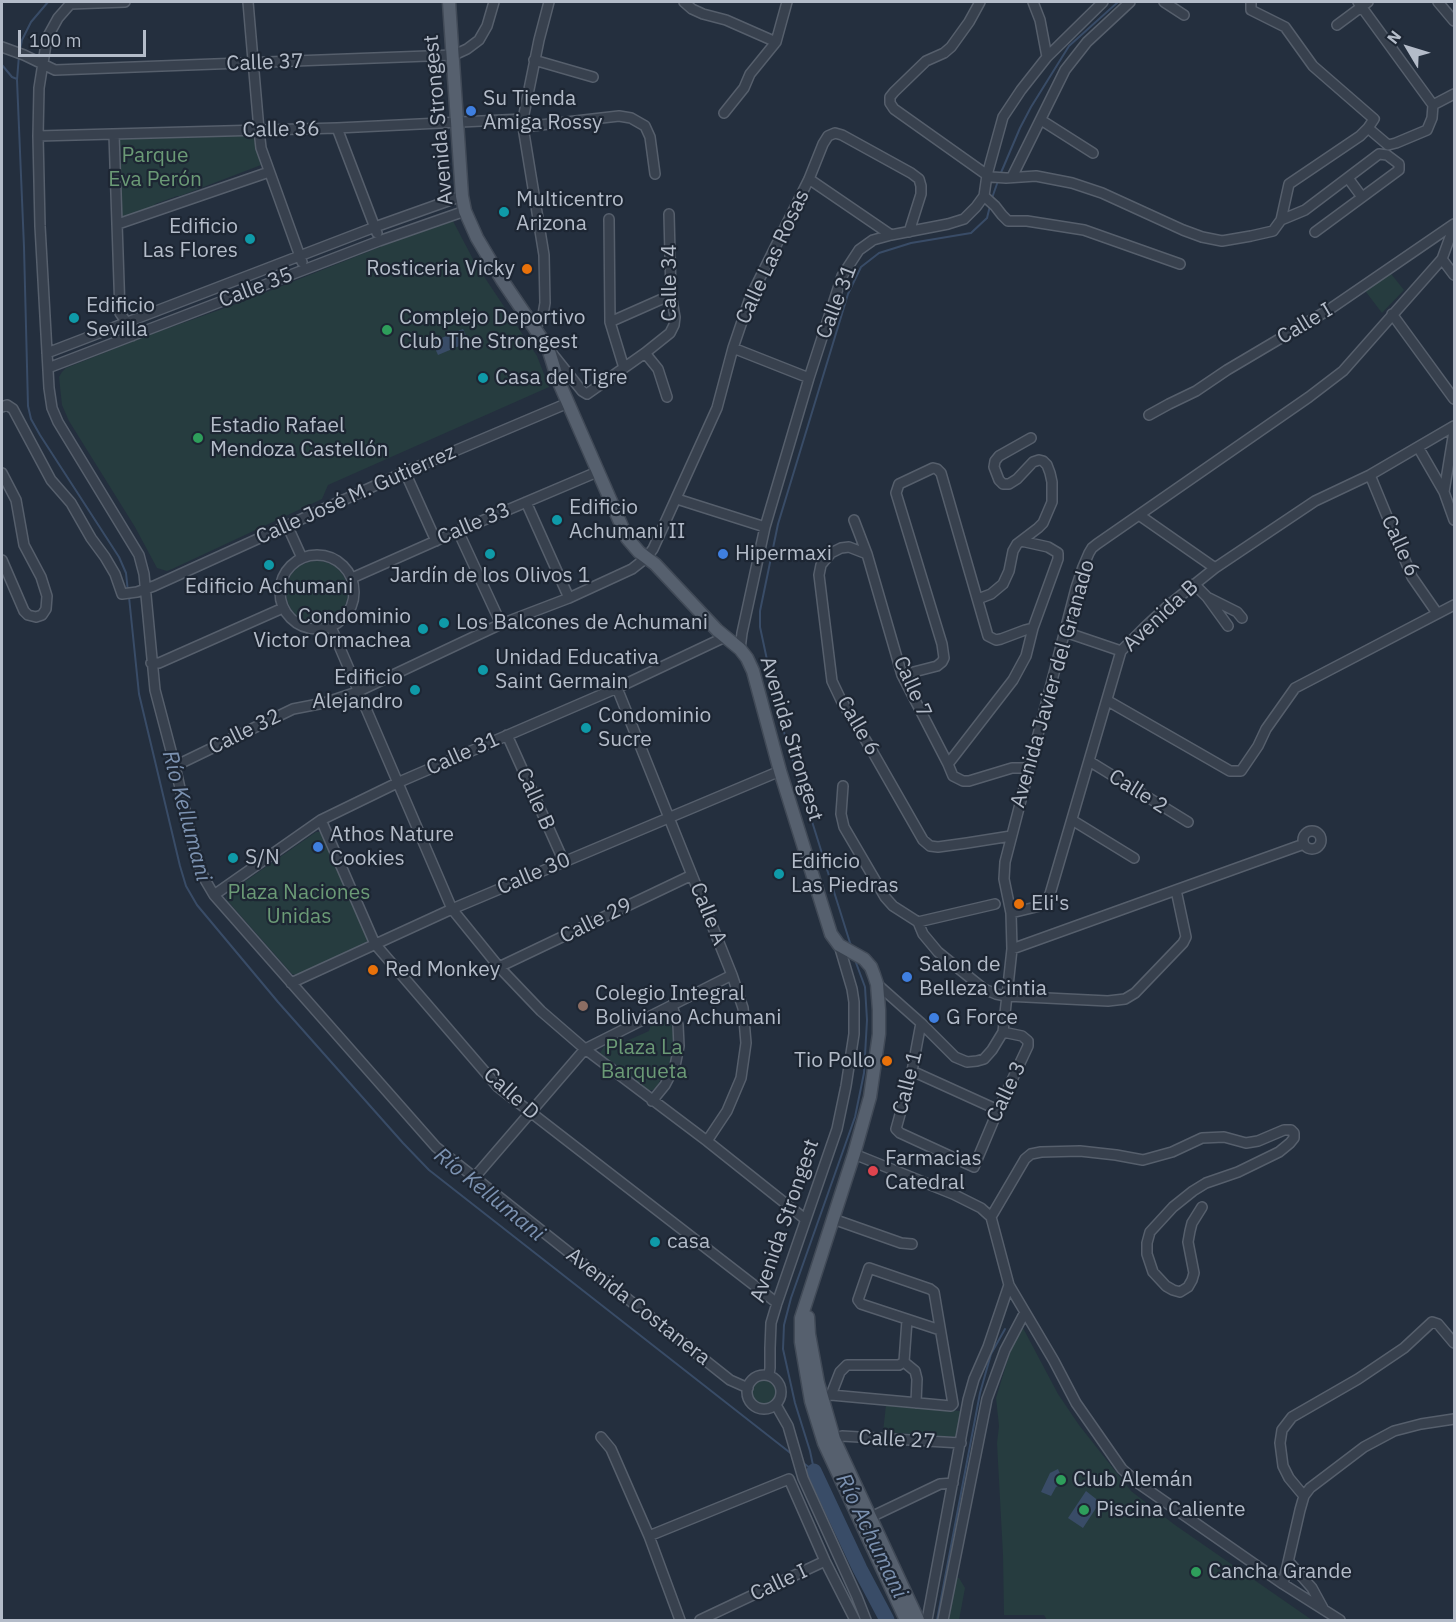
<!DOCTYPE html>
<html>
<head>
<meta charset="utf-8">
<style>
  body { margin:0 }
  #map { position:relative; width:1456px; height:1622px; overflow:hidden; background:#242f3e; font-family:"IBM Plex Sans",sans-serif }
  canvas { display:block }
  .frame { position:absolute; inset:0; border:3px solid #b4bcc9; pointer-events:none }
  .north { position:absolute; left:1378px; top:18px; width:60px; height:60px; -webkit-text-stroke:4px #1d2633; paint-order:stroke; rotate:308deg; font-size:16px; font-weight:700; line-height:24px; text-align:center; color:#b4bcc9 }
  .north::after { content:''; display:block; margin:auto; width:21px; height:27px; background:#b4bcc9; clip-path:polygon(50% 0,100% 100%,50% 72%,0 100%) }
  .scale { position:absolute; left:18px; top:30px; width:128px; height:27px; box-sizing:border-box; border:3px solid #b4bcc9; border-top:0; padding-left:8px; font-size:18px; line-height:21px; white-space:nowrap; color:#b4bcc9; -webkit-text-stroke:4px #1d2633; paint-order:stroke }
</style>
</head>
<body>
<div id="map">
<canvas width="1456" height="1622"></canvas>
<div class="frame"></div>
<div class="north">N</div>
<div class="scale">100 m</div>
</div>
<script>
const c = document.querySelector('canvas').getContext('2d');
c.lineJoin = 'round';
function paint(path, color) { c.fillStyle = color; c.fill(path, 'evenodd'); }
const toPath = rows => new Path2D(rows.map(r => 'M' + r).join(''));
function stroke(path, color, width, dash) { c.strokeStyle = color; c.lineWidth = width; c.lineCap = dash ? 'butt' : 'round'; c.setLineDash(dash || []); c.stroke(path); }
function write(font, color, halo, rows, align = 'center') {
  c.font = font + ' "IBM Plex Sans",sans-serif'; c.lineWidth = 4.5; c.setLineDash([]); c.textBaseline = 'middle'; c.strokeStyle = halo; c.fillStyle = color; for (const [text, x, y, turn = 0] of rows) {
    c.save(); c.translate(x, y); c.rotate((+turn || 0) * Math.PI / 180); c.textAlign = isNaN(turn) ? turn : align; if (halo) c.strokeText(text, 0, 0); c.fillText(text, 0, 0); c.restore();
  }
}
paint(toPath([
  [251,130,261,161,261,165,180,196,177,196,155,204,153,208,125,218,122,217,120,214,119,188,121,186,121,175,119,172,118,139,120,137],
  [453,221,475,263,537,356,549,387,328,485,322,499,172,569,167,571,157,568,135,527,69,421,62,405,59,377,62,372,66,368,149,335,239,303,385,245],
  [1388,270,1404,290,1382,313,1363,288],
  '286 592a31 31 0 1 1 62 0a31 31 0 1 1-62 0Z',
  [316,832,320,832,323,834,368,939,366,943,296,975,292,974,226,899,227,894],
  [661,1016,670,1019,673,1033,674,1050,670,1062,657,1086,653,1090,643,1090,604,1058,600,1053,605,1045,615,1040,622,1043,649,1031,652,1021],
  [1023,1328,1058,1394,1079,1425,1131,1491,1175,1525,1312,1620,1047,1620,1044,1615,1004,1615,1003,1555,997,1443,999,1426,996,1398,1016,1333],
  '751 1393a13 13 0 1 1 26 0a13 13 0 1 1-26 0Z',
  [886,1405,961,1411,958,1437,883,1432],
  [955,1578,959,1578,965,1588,959,1620,943,1620]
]), '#263c3f');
paint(toPath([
  [463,329,469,342,438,355,432,342],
  [1058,1469,1064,1483,1056,1487,1051,1496,1041,1492,1050,1473],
  [1086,1491,1100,1502,1083,1528,1068,1518]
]), '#394c67');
stroke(toPath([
  [20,50,22,40,31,22,48,2],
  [19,55,17,80,24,247,28,406,31,419,40,435,119,557,126,573,128,592],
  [2,65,12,77,17,79],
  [1000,175,1020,128,1031,107,1069,46,1118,2],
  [992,198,998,181],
  [129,597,139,694,180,866,186,886,197,905,278,1002,403,1143,429,1170,793,1455],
  [851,946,779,716,760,627,760,611,778,524,848,294,861,267,879,253,911,243,971,233,987,218,990,206],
  [802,1462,814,1471],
  [814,1470,810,1451,795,1403,783,1349,784,1325,791,1298,855,1117,864,1073,867,1020,865,987,855,960],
  [937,1620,980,1393,991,1354,1005,1329]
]), '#394c67', 2);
stroke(toPath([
  [814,1471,860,1569,887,1620]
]), '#394c67', 15);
const minor = toPath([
  [72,2,58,18,47,38,39,88,38,136,40,226,49,388,52,408,58,422,139,555,144,574,155,690,175,766,195,854,204,878,214,895,436,1147,730,1380,748,1388],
  [248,2,259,130,261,148,302,262],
  [684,2,692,9,703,14,726,20,776,42],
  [980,2,969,22,951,47,944,53,926,61,894,92,890,97,890,103,894,109,987,175,992,177,1006,178,1036,176,1072,183,1102,193,1183,230,1202,237,1222,241,1251,236,1273,231,1281,220,1289,184,1360,136,1368,128,1374,119,1313,66,1285,27,1251,10,1251,2],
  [1033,2,1040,20,1047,57],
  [1164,2,1184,15],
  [1358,2,1433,105],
  [1438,2,1454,21],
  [70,4,125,2],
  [1337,25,1368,2],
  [2,47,24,55,55,70,454,55,467,49,479,40,487,26,494,2],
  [534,60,593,77],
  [724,113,744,88,750,74,776,42,787,2],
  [1041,120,1093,153],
  [523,127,619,116,631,118,645,126,650,137,655,174],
  [337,128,377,233],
  [1368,128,1388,145,1396,143,1427,130,1432,118,1433,105,1454,94],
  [114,134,120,313,127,323,132,336],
  [38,136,337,128,523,119],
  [1012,177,1065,70,1087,42,1130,2],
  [1348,178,1362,197],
  [809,179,891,235],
  [984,196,995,206,1002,215,1008,221,1027,221,1084,230,1180,264],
  [609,219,610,322,624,368],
  [1281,220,1305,210,1379,154,1387,155,1399,164,1399,170,1315,232],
  [118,224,269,172],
  [1442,259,1454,275],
  [1392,314,1454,399],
  [610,322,671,295],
  [533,326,542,320,545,303,544,255,523,127,523,119,539,40,549,2],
  [733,348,809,378],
  [551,352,582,391,587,394,645,353,670,333,674,325,675,317,671,295,669,214],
  [47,353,375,227,462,196],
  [645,353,658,369,667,397],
  [48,368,379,241,465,211],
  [2,407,7,405,13,409,51,480,71,503,91,538,105,557,115,574,122,594,137,592,154,586,405,472,568,403],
  [1149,415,1169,404,1196,391,1227,370,1330,309,1454,224],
  [1418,447,1444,492,1454,520],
  [405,472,436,541],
  [2,473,16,500,24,545,41,577,47,596,46,609,42,615,36,617,28,615,24,611,2,560],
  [1370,475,1412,577,1437,613],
  [1444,492,1454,431],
  [677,499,765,527],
  [526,502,569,598],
  [1139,515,1215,568],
  [854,520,867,554,902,675,948,764,953,776,963,781,969,781,1012,768,1028,768],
  [287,525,302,558],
  [458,531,501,624],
  [867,554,849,547,841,548,831,553,825,560,821,565,819,575,832,681,841,700,871,749,923,840,930,846,938,847,967,843,1011,836],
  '280 592a37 37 0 1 1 74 0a37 37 0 1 1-74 0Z',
  [352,578,458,531,597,472],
  [1194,584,1207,597,1228,626],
  [1209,598,1237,612,1242,618],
  [978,599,991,594,1003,584,1009,571,1013,551,1017,544,1038,528,1043,523,1052,502,1052,482,1050,473,1047,465,1043,461,1039,460,1033,462,1017,479,1009,484,1003,484,999,480,994,467,995,461,999,456,1031,438],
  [331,627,452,909,499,967,541,1011,585,1049,707,1141,805,1219],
  [1065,632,1121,651],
  [740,649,742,633,765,527,809,378,842,276,859,250,873,240,891,235,948,224,964,219,976,207,984,196,987,175,1003,117,1021,90,1047,57,1103,2],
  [151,663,159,663,283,608],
  [902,675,937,666,942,662,944,658,942,644,896,493,899,484,933,468,937,469,941,473,988,636,996,640,1001,639,1025,630,1033,628],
  [617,688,732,975,743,1008,746,1043,741,1078,727,1111,707,1141],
  [1108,701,1230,771,1241,771,1258,746,1266,729,1295,688,1454,605],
  [507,735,564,862],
  [1089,761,1188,822],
  [948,764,1013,680,1026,656,1033,628,1058,559,1058,553,1048,547,1021,541],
  [175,766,293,709,324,703,357,692,501,624,569,598,632,569,646,558,653,549,717,408,733,348,750,298,809,179,823,144,828,136,835,133,842,135,911,173,919,179,921,186,921,194,909,232],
  [843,786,841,814,844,827,885,897,893,906,918,922,923,934,938,952,984,989,996,994,1006,996,1108,1001,1125,999,1135,993,1183,943,1186,937,1176,890],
  [321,820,375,944,498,1087,777,1303],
  [1072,820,1134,858],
  '1303 840a9 9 0 1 1 18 0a9 9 0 1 1-18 0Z',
  [214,895,321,820,397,783,617,688,725,637],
  [1011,913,1040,906,1047,900,1050,894,1121,651,1145,627,1170,604,1215,568,1315,501,1370,475,1454,426],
  [918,922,995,904],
  [1012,949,1304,844],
  [499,967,692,875],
  [291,983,452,909,780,771],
  [877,984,921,1023,955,1057,967,1062,977,1061,984,1059,992,1050,1003,1032,1012,949,1011,913,1004,879,1005,862,1076,588,1083,567,1089,553,1092,548,1097,544,1309,397,1343,371,1442,259,1454,226],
  [921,1023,912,1071,896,1129,900,1133,974,1167,998,1110,1028,1046,1028,1041,1022,1036,1003,1032],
  [912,1071,998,1110],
  [652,1101,665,1085,675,1066,679,1046,678,1025,672,1005],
  [854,1154,953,1194,981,1208,991,1217,1009,1285,1054,1361,1076,1403,1122,1469,1138,1483,1283,1584,1340,1620],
  [474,1178,585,1049,732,975],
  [991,1217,1025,1159,1031,1154,1041,1152,1080,1151,1116,1155,1143,1160,1172,1152,1202,1138,1224,1137,1246,1143,1258,1141,1284,1130,1291,1130,1294,1133,1294,1138,1290,1143,1279,1152,1238,1172,1206,1183,1193,1191,1173,1207,1150,1232,1147,1243,1147,1254,1153,1272,1166,1286,1173,1290,1180,1292,1188,1287,1192,1280,1194,1273,1188,1242,1190,1231,1192,1223,1202,1207],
  [833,1219,901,1243,912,1244],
  [904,1362,915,1371,917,1379,916,1403],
  '747 1392a17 17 0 1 1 34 0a17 17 0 1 1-34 0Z',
  [769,1375,770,1368,770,1348,771,1323,777,1303,837,1129,846,1086,854,1034,854,1002,852,989,839,945],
  [831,1395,951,1406,953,1404,934,1292,930,1289,869,1268,858,1300,861,1304,940,1330],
  [827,1396,831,1395,840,1372,847,1365,899,1365,904,1362,907,1320],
  [776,1405,788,1426,803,1478,857,1597,866,1620],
  [601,1437,611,1449,649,1536,680,1620],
  [834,1439,842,1436,961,1443],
  [1304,1496,1289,1478,1283,1466,1280,1443,1282,1430,1292,1417,1358,1379,1404,1348,1432,1322,1438,1324,1454,1343],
  [871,1517,940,1484,953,1483],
  [649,1536,789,1479,825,1561,855,1620],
  [1289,1562,1312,1588,1324,1610],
  [1283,1584,1300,1510,1304,1496,1310,1488,1364,1447,1394,1431,1421,1424,1454,1419],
  [700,1620,825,1561],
  [927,1620,968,1400,974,1379,988,1347,1009,1285],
  [943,1620,987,1399,1005,1350,1025,1312]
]);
const major = toPath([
  [449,2,462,196,465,211,477,238,502,280,548,348,558,380,627,538,639,552,655,564,717,630,740,649,747,658,753,671,780,771,831,934,839,945,864,959,871,967,874,975,877,984,879,1010,879,1034,870,1097,854,1154,801,1318,801,1342,811,1401,824,1443,906,1620],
  [808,1317,809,1334,818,1383,834,1439,918,1620]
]);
stroke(minor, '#565f6c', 12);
stroke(major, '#414a57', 15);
stroke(minor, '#38414e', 9);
stroke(major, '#56606e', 12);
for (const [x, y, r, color] of [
  [471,111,6,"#3f7fe0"],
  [504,212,6,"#0f9aa8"],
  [250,239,6,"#0f9aa8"],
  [527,269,6,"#e8710a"],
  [74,318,6,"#0f9aa8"],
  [387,330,6,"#2e9e5b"],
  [483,378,6,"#0f9aa8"],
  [198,438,6,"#2e9e5b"],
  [557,520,6,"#0f9aa8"],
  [490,554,6,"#0f9aa8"],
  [723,554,6,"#3f7fe0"],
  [269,565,6,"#0f9aa8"],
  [444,623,6,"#0f9aa8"],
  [423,629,6,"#0f9aa8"],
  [483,670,6,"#0f9aa8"],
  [415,690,6,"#0f9aa8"],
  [586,728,6,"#0f9aa8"],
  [318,847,6,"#3f7fe0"],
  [233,858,6,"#0f9aa8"],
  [779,874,6,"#0f9aa8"],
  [1019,904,6,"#e8710a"],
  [373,970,6,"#e8710a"],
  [907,977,6,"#3f7fe0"],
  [583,1006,6,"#8d6e63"],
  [934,1018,6,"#3f7fe0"],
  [887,1061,6,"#e8710a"],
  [873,1171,6,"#e0444e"],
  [655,1242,6,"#0f9aa8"],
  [1061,1480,6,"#2e9e5b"],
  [1084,1510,6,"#2e9e5b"],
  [1196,1572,6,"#2e9e5b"]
]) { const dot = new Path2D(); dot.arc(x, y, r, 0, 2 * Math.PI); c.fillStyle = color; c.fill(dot); stroke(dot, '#1d2633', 2); }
write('21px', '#b4bcc9', '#1d2633', [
  ["Calle 37",265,63,-2],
  ["Avenida Strongest",439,120,-95],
  ["Calle 36",281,130,-1],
  ["Calle Las Rosas",773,257,-65],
  ["Calle 34",670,283,-90],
  ["Calle 35",256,288,-21],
  ["Calle 31",837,302,-69],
  ["Calle I",1305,324,-31],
  ["Calle José M. Gutierrez",356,495,-24],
  ["Calle 33",474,524,-23],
  ["Calle 6",1400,546,66],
  ["Avenida B",1161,616,-43],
  ["Avenida Javier del Granado",1053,684,-74],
  ["Calle 7",912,687,66],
  ["Calle 6",858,726,60],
  ["Calle 32",245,732,-26],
  ["Avenida Strongest",791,739,73],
  ["Calle 31",463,754,-24],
  ["Calle 2",1138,792,32],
  ["Calle B",535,799,66],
  ["Calle 30",534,874,-23],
  ["Calle A",708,914,68],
  ["Calle 29",596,921,-26],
  ["Calle 1",908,1083,-76],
  ["Calle 3",1007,1092,-65],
  ["Calle D",511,1094,42],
  ["Avenida Strongest",785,1221,-71],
  ["Avenida Costanera",638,1307,38],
  ["Calle 27",897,1440,3],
  ["Calle I",779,1583,-25]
]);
write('21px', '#b4bcc9', '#1d2633', [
  ["Su Tienda",483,99],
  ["Amiga Rossy",483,123],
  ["Multicentro",516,200],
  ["Arizona",516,224],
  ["Edificio",238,227,"right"],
  ["Las Flores",238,251,"right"],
  ["Rosticeria Vicky",515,269,"right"],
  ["Edificio",86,306],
  ["Sevilla",86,330],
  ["Complejo Deportivo",399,318],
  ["Club The Strongest",399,342],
  ["Casa del Tigre",495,378],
  ["Estadio Rafael",210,426],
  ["Mendoza Castellón",210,450],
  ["Edificio",569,508],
  ["Achumani II",569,532],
  ["Hipermaxi",735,554],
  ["Jardín de los Olivos 1",490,576,"center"],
  ["Edificio Achumani",269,587,"center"],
  ["Condominio",411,617,"right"],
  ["Victor Ormachea",411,641,"right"],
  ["Los Balcones de Achumani",456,623],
  ["Unidad Educativa",495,658],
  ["Saint Germain",495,682],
  ["Edificio",403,678,"right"],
  ["Alejandro",403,702,"right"],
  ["Condominio",598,716],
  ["Sucre",598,740],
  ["Athos Nature",330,835],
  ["Cookies",330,859],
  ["S/N",245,858],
  ["Edificio",791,862],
  ["Las Piedras",791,886],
  ["Eli's",1031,904],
  ["Salon de",919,965],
  ["Belleza Cintia",919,989],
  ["Red Monkey",385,970],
  ["Colegio Integral",595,994],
  ["Boliviano Achumani",595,1018],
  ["G Force",946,1018],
  ["Tio Pollo",875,1061,"right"],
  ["Farmacias",885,1159],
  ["Catedral",885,1183],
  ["casa",667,1242],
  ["Club Alemán",1073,1480],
  ["Piscina Caliente",1096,1510],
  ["Cancha Grande",1208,1572]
], 'left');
write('21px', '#6b9a76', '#1d2633', [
  ["Parque",155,156],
  ["Eva Perón",155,180],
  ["Plaza Naciones",299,893],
  ["Unidas",299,917],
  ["Plaza La",644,1048],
  ["Barqueta",644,1072]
]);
write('italic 22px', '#7c92b1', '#1d2633', [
  ["Río Kellumani",186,816,75],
  ["Río Kellumani",489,1195,39],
  ["Río Achumani",871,1536,64]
]);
</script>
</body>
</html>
